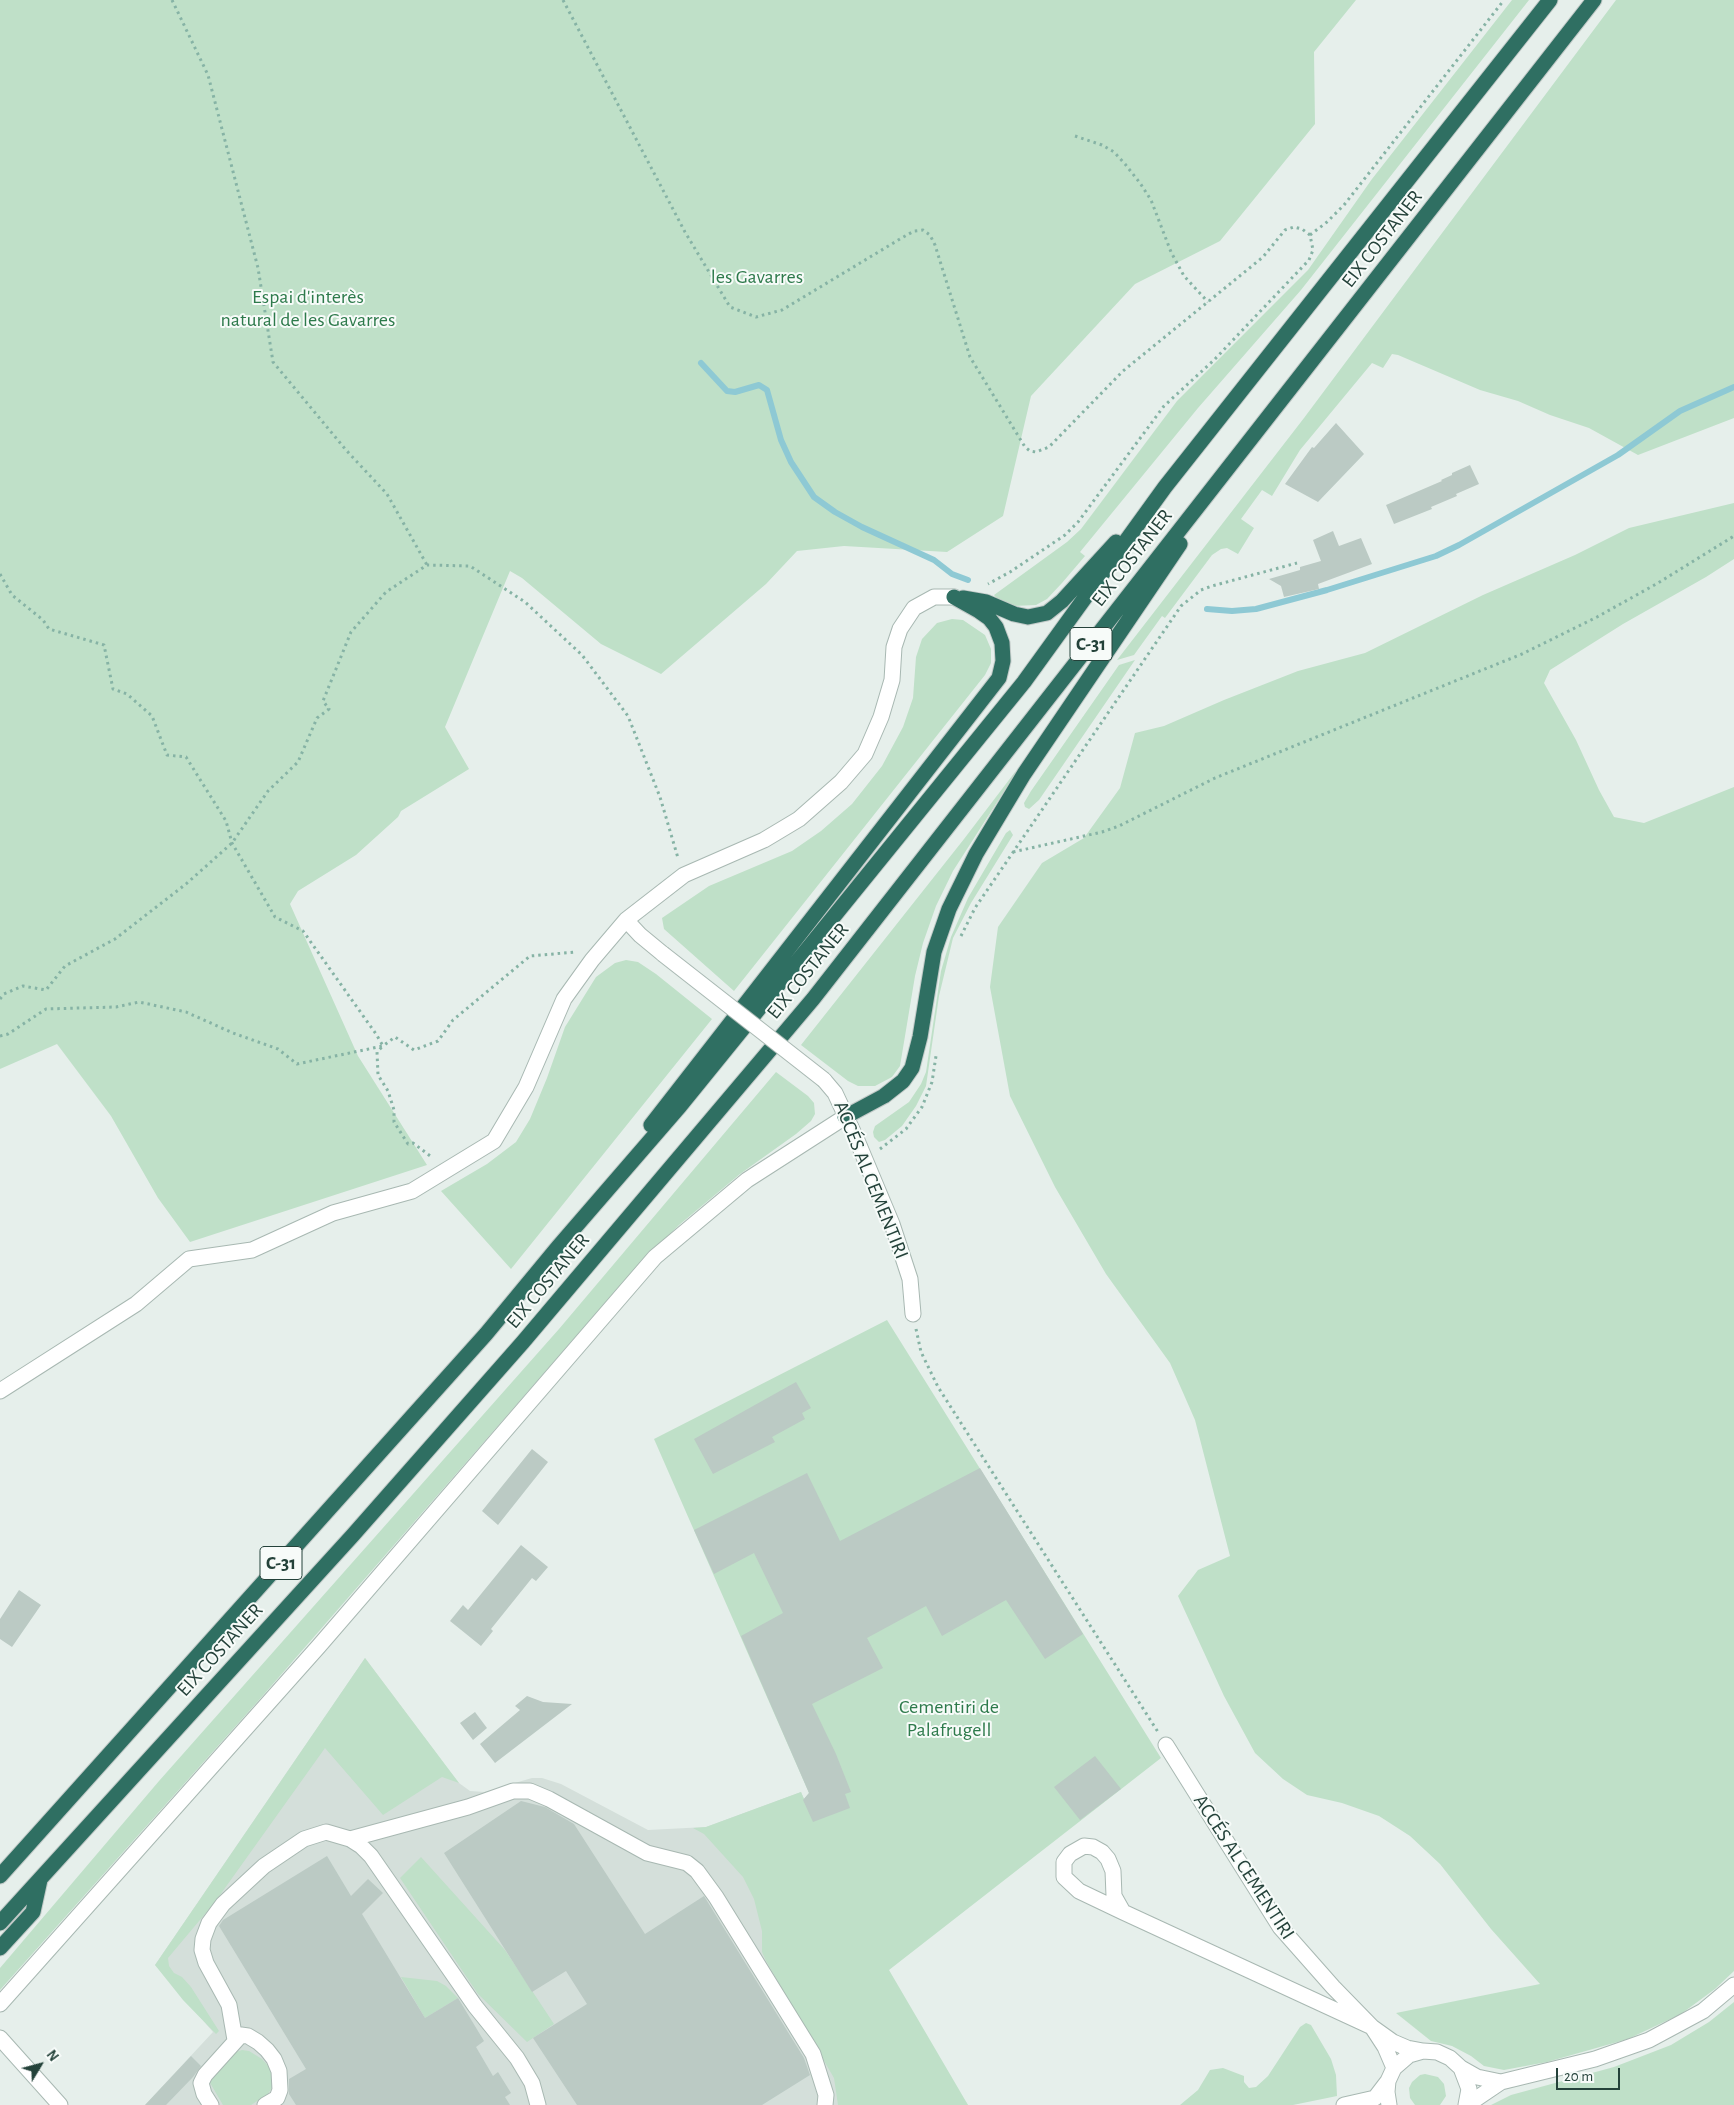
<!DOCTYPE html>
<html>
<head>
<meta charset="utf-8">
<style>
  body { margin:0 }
  #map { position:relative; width:1734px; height:2105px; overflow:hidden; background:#e6efeb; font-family:"Alegreya Sans",sans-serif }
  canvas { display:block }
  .north { position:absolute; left:15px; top:2040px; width:50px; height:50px; -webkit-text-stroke:4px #f7fbf9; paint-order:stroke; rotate:53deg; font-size:14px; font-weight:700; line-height:20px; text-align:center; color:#24423a }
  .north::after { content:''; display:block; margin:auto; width:18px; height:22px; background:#24423a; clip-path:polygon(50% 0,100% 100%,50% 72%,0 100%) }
  .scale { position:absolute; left:1556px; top:2068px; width:64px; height:22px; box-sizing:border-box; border:2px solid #24423a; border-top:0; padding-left:6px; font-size:15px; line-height:18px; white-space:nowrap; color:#24423a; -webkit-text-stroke:4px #f7fbf9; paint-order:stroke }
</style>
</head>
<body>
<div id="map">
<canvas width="1734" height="2105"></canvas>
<div class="north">N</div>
<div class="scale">20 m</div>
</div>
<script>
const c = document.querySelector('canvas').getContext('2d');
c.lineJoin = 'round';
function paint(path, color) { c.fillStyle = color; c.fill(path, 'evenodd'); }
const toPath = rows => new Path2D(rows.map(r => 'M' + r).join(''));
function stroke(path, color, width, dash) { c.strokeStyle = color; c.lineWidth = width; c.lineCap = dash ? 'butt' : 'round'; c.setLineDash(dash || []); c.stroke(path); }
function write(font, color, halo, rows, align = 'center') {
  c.font = font + ' "Alegreya Sans",sans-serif'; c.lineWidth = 4; c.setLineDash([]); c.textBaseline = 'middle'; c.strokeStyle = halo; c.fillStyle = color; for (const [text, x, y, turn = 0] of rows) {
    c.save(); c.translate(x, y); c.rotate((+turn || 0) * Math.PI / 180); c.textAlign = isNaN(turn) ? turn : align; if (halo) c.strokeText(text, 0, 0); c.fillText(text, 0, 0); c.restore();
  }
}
paint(toPath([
  [365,1658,448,1769,459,1783,470,1791,484,1792,532,1778,542,1778,561,1784,648,1830,706,1827,801,1792,881,1976,968,2105,145,2105,213,2032,155,1965]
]), '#d4dfda');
paint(toPath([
  [0,0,1356,0,1314,52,1315,124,1220,241,1135,284,1031,396,1003,516,947,552,844,546,797,551,766,584,661,674,601,644,522,578,510,571,445,727,469,769,401,811,398,817,356,855,298,891,290,904,358,1056,427,1165,190,1242,158,1198,111,1116,57,1044,0,1069],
  [1512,0,1529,0,1301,290,1198,408,1080,552,1085,556,1062,583,1047,599,1036,605,1013,606,998,600,994,595,1067,542,1081,529,1177,401,1308,270,1372,179],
  [1616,0,1734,0,1734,418,1638,455,1589,428,1550,415,1518,401,1480,390,1398,355,1392,354,1383,368,1372,363,1300,450,1272,496,1262,490,1241,519,1254,528,1238,554,1227,548,1221,549,1212,555,1165,618,1162,616,1134,655,1117,660,1304,418],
  [1734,503,1734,559,1706,577,1623,624,1550,670,1544,683,1576,740,1599,790,1614,817,1644,823,1734,787,1734,1971,1715,1989,1681,2014,1628,2039,1547,2062,1504,2070,1484,2066,1471,2056,1452,2046,1431,2041,1396,2013,1540,1984,1491,1929,1440,1864,1410,1836,1379,1816,1342,1803,1307,1795,1283,1779,1255,1753,1224,1696,1178,1596,1198,1570,1230,1556,1195,1420,1170,1363,1106,1274,1055,1187,1010,1096,990,987,998,927,1042,863,1084,838,1120,788,1135,733,1164,726,1224,700,1298,671,1365,653,1483,595,1575,555,1629,528],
  [952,619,963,620,985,635,991,649,991,663,985,675,734,991,664,929,662,918,709,886,792,851,821,831,852,804,882,766,903,727,913,698,916,657,922,639,937,623],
  [1135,660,1039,800,1029,809,1025,807,1024,803,1031,791,1119,665],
  [1017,771,953,871,936,906,923,943,915,976,900,1066,892,1077,875,1086,858,1086,848,1081,801,1045,964,839,1015,772],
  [1010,830,1013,835,971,903,953,938,939,996,926,1086,916,1106,902,1126,885,1140,879,1142,874,1137,873,1132,875,1126,909,1102,921,1084,926,1072,941,971,951,937,968,898,1006,833],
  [626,960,638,962,656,974,712,1019,511,1269,441,1191,487,1164,516,1142,530,1119,547,1078,565,1027,596,977,615,963],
  [776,1072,808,1096,814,1103,815,1114,811,1121,796,1134,740,1174,679,1225,632,1272,259,1700,0,1990,0,1968,159,1781,559,1329],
  [887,1320,1161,1758,889,1970,968,2105,838,2105,834,2078,766,1961,762,1952,762,1931,754,1899,743,1877,704,1834,693,1828,706,1827,801,1792,804,1799,809,1793,654,1439],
  [365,1658,459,1783,442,1777,383,1815,325,1748,215,1902,168,1958,169,1966,174,1973,182,1977,191,1987,219,2031,216,2034,183,2000,155,1965],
  [421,1857,505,1950,554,2024,527,2042,478,1994,400,1878],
  [401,1977,437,1981,446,1986,458,1998,425,2018],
  [1734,2002,1734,2105,1491,2105,1511,2095,1614,2067,1671,2045,1709,2022],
  [1306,2023,1311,2025,1331,2059,1336,2075,1337,2096,1293,2105,1180,2105,1198,2090,1210,2070,1223,2068,1244,2076,1244,2082,1249,2088,1256,2087,1268,2076,1300,2027],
  [242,2050,249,2051,262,2059,270,2068,273,2086,268,2094,251,2105,223,2105,209,2081,236,2052],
  [1425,2074,1438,2077,1444,2084,1446,2096,1440,2105,1415,2105,1410,2098,1409,2088,1412,2082,1420,2075]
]), '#bfe0c8');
stroke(toPath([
  [701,363,727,391,735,392,759,385,767,390,781,440,791,462,814,497,835,512,862,527,934,560,952,574,968,580],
  [1207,609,1232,611,1256,609,1327,590,1436,556,1459,545,1618,455,1680,411,1734,387]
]), '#8ec9d4', 6);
paint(toPath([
  [1336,423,1364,454,1318,502,1285,484,1312,447,1314,448],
  [1470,465,1479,484,1456,494,1457,496,1431,507,1432,509,1394,524,1386,505,1442,481,1441,480,1452,475,1452,473],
  [1333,531,1339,546,1361,538,1372,564,1318,584,1319,589,1284,597,1281,586,1269,579,1300,570,1300,567,1321,561,1313,540],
  [796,1382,811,1408,802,1413,805,1419,772,1437,775,1442,713,1474,694,1439],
  [532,1449,548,1462,498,1525,482,1511],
  [980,1468,1083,1634,1045,1659,1006,1600,942,1636,926,1606,867,1638,883,1668,812,1704,836,1754,851,1792,845,1794,850,1808,813,1822,803,1800,809,1793,741,1636,783,1613,754,1553,714,1574,694,1530,807,1473,840,1541],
  [521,1545,548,1567,536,1581,532,1578,491,1629,493,1631,481,1646,450,1621,463,1605,468,1610],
  [19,1590,41,1605,12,1647,0,1639,0,1619],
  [527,1696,543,1702,572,1704,495,1763,480,1744,520,1710,515,1706],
  [475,1712,487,1728,473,1740,460,1723],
  [1095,1756,1121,1789,1080,1820,1054,1787],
  [521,1801,545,1807,574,1824,645,1934,704,1896,804,2058,810,2075,762,2105,577,2105,533,2038,587,2004,566,1971,532,1992,444,1853],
  [327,1856,351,1896,368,1879,383,1893,362,1914,425,2018,458,1998,484,2041,476,2047,493,2076,498,2072,511,2093,505,2097,510,2105,296,2105,289,2094,289,2079,306,2069,219,1926,223,1920],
  [191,2056,201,2066,193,2077,166,2105,145,2105]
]), '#bbcac4');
const minor = toPath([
  [663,954,640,935,626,920,684,875,764,840,799,819,841,782,865,754,881,717,892,680,894,647,900,629,914,608,934,597,954,597],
  [824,1080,835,1093,856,1138,892,1224,910,1279,913,1314],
  [0,1391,136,1304,189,1259,252,1250,333,1213,412,1191,494,1141,526,1087,564,999,592,960,626,920],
  [1166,1745,1280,1927,1333,1987,1372,2027,1385,2047,1394,2068],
  [350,1839,468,1807,513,1791,530,1791,549,1799,647,1853,687,1863,697,1871,716,1897,813,2054,826,2095,825,2105],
  [1123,1912,1114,1896,1113,1871,1108,1859,1102,1852,1093,1847,1084,1846,1070,1854,1064,1862,1064,1877,1079,1891,1123,1912,1372,2027,1393,2042,1407,2048,1423,2051],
  [0,2004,319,1646,655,1257,747,1180,845,1117],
  [0,2038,60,2105],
  [235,2040,229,2005,206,1963,202,1950,203,1939,209,1923,223,1904,264,1866,304,1839,326,1832,350,1839,361,1846,371,1856,475,2006,517,2058,532,2083,538,2105],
  [1461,2068,1469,2089,1466,2105],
  [1388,2081,1387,2092,1389,2105],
  [211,2105,204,2094,201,2083,205,2075,241,2035,248,2036,258,2042,267,2050,274,2059,279,2071,280,2090,277,2098,265,2105],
  [1344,2105,1375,2098,1388,2081,1394,2068,1409,2055,1423,2051,1437,2052,1450,2058,1461,2068,1477,2077,1501,2082],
  [1467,2105,1501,2082,1595,2059,1649,2040,1703,2011,1734,1985]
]);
const highway = toPath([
  [963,598,986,602,1014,614,1028,617,1047,613,1062,601,1116,542],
  [845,1117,884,1096,903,1081,912,1068,920,1037,934,952,949,909,976,854,1024,774,1180,544],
  [651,1125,999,678,1003,661,1002,643,996,627,989,618,979,611,954,597],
  [0,1876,486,1334,558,1247,680,1106,1024,682,1165,487,1550,0],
  [0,1923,353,1535,523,1342,813,999,1594,0],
  [0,1948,33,1912,40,1880]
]);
stroke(minor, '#a8b8b2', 17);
stroke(highway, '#c2cac8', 17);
stroke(toPath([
  [172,0,208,75,258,268,273,362,346,450,387,494,427,565],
  [563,0,685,232,730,307,756,317,782,310,900,239,914,231,923,230,930,235,935,245,970,357,1025,447,1030,451,1036,452,1049,447,1123,371,1263,257,1285,230,1294,227,1302,229,1310,235,1313,250,1309,260,1214,360,1164,406,1078,522,1065,535,1010,572,988,584],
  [1075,136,1102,145,1114,152,1125,164,1140,183,1151,200,1171,252,1184,276,1208,302],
  [1310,235,1327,222,1344,205,1504,0],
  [0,574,12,595,43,620,49,629,104,645,113,689,127,694,152,716,167,755,186,757,226,821,232,843,275,917,303,931,376,1034,383,1046,377,1052,378,1075,388,1091,394,1110,394,1122,408,1144,413,1143,433,1158],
  [1013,852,1102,832,1119,826,1215,778,1522,654,1597,617,1658,583,1734,536],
  [961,936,975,908,1181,606,1201,590,1212,586,1297,563],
  [0,999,4,994,23,986,46,990,65,966,115,939,186,884,232,843,268,791,298,762,317,718,329,709,323,701,351,632,386,592,427,565,470,566,525,602,582,655,628,716,660,797,678,858],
  [0,1036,8,1034,46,1009,116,1007,139,1002,186,1012,233,1033,278,1049,297,1064,383,1046,395,1037,414,1050,438,1041,453,1020,530,956,576,952],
  [880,1149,906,1129,922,1107,932,1082,936,1056],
  [916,1329,921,1352,938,1387,1158,1732]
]), '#86b3a5', 3, [2.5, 4]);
stroke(minor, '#fff', 15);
stroke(highway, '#2f6f62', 15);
const minorBridge = toPath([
  [663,954,824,1080]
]);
stroke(minorBridge, '#a8b8b2', 17, []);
stroke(minorBridge, '#fff', 15);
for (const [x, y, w] of [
  [1091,644,42],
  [281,1563,42]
]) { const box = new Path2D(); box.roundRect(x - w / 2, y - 16.5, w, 33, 4); c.fillStyle = '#f7fbf9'; c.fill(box); stroke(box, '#24423a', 1); }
write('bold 19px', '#24423a', null, [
  ["C-31",1091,644],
  ["C-31",281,1563]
]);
write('20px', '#24423a', '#f7fbf9', [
  ["EIX COSTANER",1382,239,-52],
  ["EIX COSTANER",1132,558,-52],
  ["EIX COSTANER",808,971,-51],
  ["ACCÉS AL CEMENTIRI",871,1180,68],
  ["EIX COSTANER",548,1281,-50],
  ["EIX COSTANER",220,1650,-48],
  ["ACCÉS AL CEMENTIRI",1244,1867,57]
]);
write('20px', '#2d7a4b', '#f7fbf9', [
  ["les Gavarres",757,277],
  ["Espai d'interès",308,297],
  ["natural de les Gavarres",308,320],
  ["Cementiri de",949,1707],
  ["Palafrugell",949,1730]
]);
</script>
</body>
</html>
